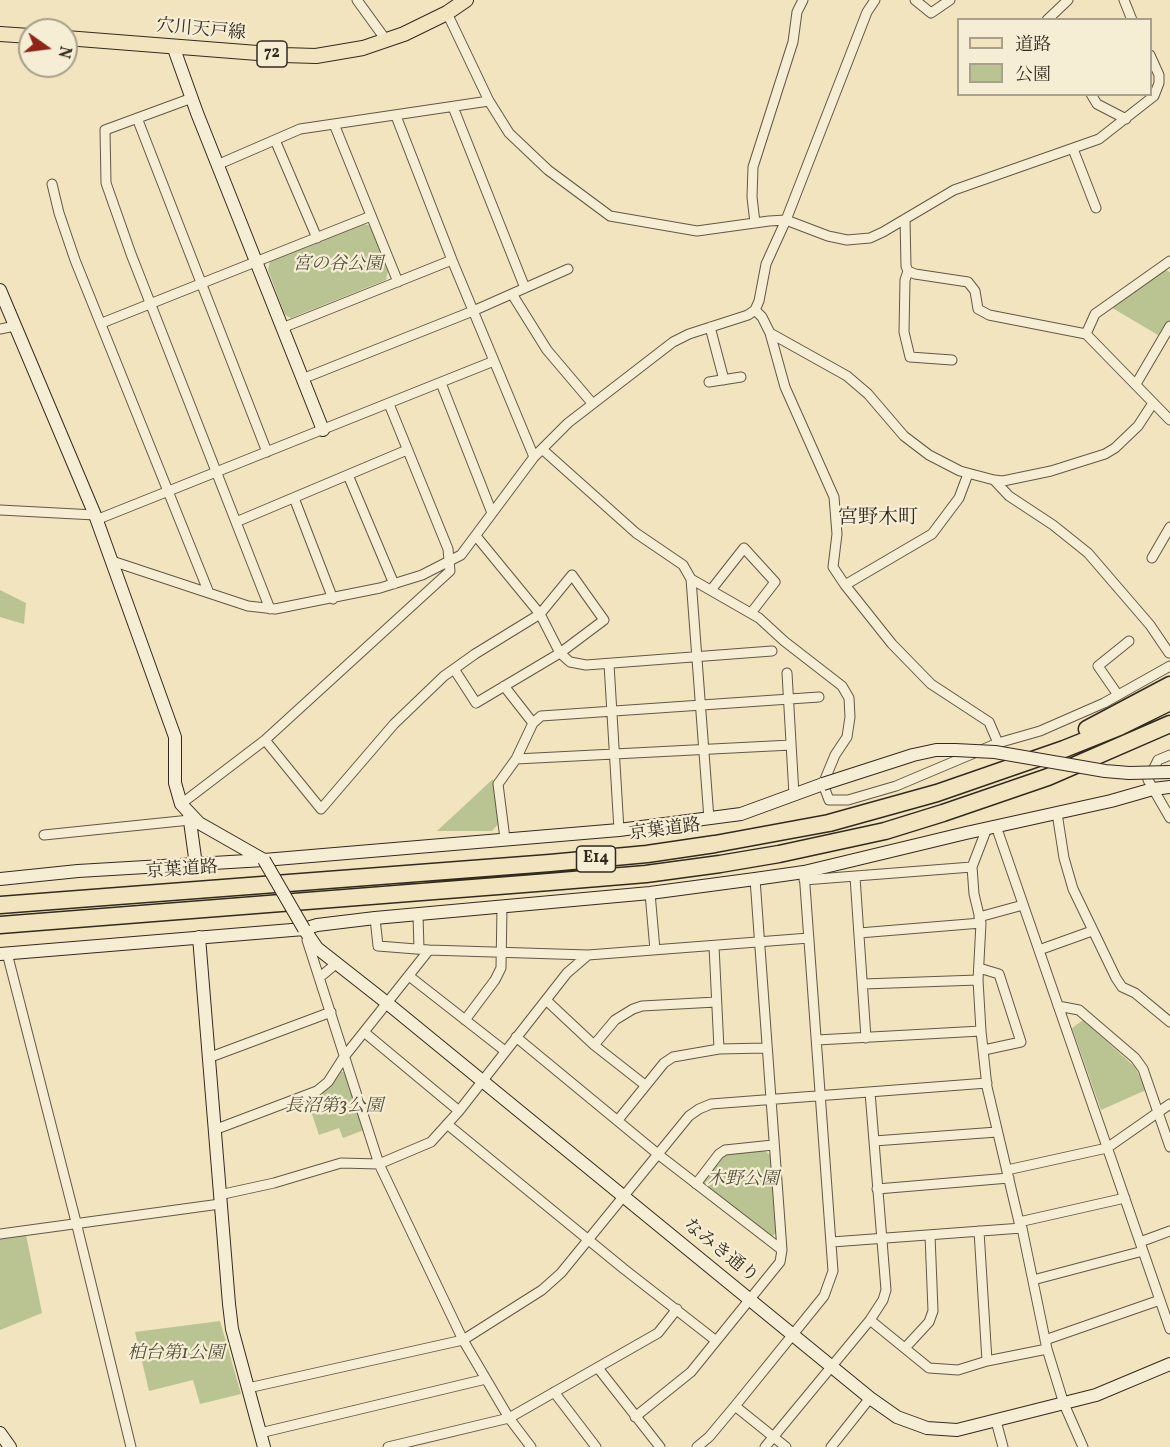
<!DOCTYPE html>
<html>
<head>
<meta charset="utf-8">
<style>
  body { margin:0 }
  #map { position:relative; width:1170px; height:1447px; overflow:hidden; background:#f1e4be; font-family:Vollkorn,"Noto Serif JP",serif }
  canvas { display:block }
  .legend { position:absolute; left:957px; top:18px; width:195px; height:78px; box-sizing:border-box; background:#f6edd5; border:2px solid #a89f8c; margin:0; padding:8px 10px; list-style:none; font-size:18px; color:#332a1e }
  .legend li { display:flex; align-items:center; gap:12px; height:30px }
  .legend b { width:30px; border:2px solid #a89f8c }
  .north { position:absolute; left:18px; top:18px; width:60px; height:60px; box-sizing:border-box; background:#f6edd5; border:2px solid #a89f8c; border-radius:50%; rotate:104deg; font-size:16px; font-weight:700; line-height:24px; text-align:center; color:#332a1e }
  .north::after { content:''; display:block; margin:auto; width:21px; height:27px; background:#8f2418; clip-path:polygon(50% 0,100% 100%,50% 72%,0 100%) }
</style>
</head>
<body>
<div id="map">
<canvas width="1170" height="1447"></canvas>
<ul class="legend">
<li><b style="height:8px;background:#f1e4be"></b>道路</li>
<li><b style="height:16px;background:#b9c492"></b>公園</li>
</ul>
<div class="north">N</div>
</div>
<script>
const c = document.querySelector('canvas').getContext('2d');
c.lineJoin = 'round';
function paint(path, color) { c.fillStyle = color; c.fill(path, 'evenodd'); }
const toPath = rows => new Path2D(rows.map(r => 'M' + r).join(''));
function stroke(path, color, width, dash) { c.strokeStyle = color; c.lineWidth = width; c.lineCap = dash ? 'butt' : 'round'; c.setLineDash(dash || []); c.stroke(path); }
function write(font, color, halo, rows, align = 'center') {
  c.font = font + ' Vollkorn,"Noto Serif JP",serif'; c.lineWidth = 4.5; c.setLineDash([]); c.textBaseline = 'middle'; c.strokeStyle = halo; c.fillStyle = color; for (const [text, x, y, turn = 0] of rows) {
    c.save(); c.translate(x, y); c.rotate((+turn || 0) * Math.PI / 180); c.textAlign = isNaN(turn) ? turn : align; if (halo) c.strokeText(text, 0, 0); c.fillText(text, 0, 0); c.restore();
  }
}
paint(toPath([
  [361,223,371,226,388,271,386,280,291,318,285,315,268,270,270,261],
  [1165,270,1170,272,1170,319,1158,335,1109,306],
  [0,590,26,603,24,624,0,617],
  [493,779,501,821,492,831,437,831],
  [1083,1020,1135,1067,1146,1090,1101,1110,1072,1028],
  [339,1071,344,1072,364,1130,343,1138,339,1128,319,1135,307,1099],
  [765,1151,771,1156,777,1233,769,1238,700,1185,722,1154],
  [26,1235,42,1313,0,1330,0,1239],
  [220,1321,241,1394,200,1404,193,1380,149,1391,135,1332]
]), '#b9c492');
const street = toPath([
  [357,0,386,40],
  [915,0,931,13,950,0],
  [1124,0,1132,20],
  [447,13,489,101,509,133,548,170,610,216,697,231,769,221,786,220,828,236,847,240,870,238,883,232,954,190,1099,139,1154,96,1159,83,1159,75,1150,55],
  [1047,20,1068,0],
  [1091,94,1097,104,1126,119],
  [192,98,105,130,106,183,131,254,270,609],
  [453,107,525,288],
  [396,116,452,260,534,457],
  [137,118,267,452],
  [334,124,398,282],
  [275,140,317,238],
  [1073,149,1096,208],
  [217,165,300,129,489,101],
  [52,184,59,213,75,260,209,593],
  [905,219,906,266,908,271,915,274,968,282,975,291,978,309,989,315,1086,334,1170,420],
  [755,223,752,197,753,167,793,42,797,12,803,0],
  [908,271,905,280,904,332,910,357,952,360],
  [512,294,547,350,592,403],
  [755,310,762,317,770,333,847,376,868,394,904,436,929,455,960,471,994,480,1009,496,1053,525,1088,553,1150,625,1169,653],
  [102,323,371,216],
  [710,327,724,380],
  [282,328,452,260],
  [0,329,15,326],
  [770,333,785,387,834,497,837,534,833,567,845,585,892,644,931,684,989,722,998,743],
  [1086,334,1095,314,1170,261],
  [302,379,473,311,568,269],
  [709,382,741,377],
  [441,383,492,513],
  [1136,384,1170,326],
  [542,449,636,533,683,565,691,579,759,618,784,641,842,686,849,698,850,717,847,737,835,755,823,784,829,800,848,800,896,786,998,743,1040,731,1104,703,1170,666],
  [348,475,394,584],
  [994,480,1003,481,1051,471,1105,454,1115,448,1138,426,1153,403],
  [294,498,333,599],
  [0,510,95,515],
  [96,520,494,361],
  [236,522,407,450],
  [476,536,540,614,560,653,570,662,586,665,772,651],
  [1152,558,1170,527],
  [112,561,248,606,275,609,380,588,422,575,461,555,534,457,568,423,673,342,689,334,748,315,755,310,759,301,766,264,786,220,867,12,875,0],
  [691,579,709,819],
  [845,585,932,534,959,498,968,474],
  [711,590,744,548,775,582,751,613],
  [609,664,619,830],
  [787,673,794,795],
  [504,686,533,723],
  [1118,695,1098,666,1129,641],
  [265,740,321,809,394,724,444,676,454,669,475,654,540,614,572,575,604,620,560,653,476,703,454,669],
  [1170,755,1158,760,1148,780,1170,818],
  [516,759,791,745],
  [181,804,265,740,450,571,448,549,389,404],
  [1057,813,1064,858,1073,889,1116,978,1122,987,1135,993,1170,1022],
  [996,826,1170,1329],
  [987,828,972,867,974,894,981,923,978,980,981,1031,987,1087,1019,1222,1022,1228,1047,1349,1064,1404,1083,1447],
  [44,835,190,820],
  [505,839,498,784,516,759,533,723,541,716,819,697],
  [855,877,866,1038],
  [804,880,972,867],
  [650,893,655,950],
  [418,915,419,949],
  [979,917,1023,905],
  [375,918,378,946,429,950,588,955,809,938],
  [859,933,981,923],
  [307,940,379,1164,463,1340,509,1418,531,1447],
  [714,946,719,1049],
  [1039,950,1092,931],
  [7,953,76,1222,131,1447],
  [979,968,999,974,1021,1042,984,1050],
  [409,976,505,1051],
  [320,977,337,963],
  [863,984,978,980],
  [546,1000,594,1045,645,1085],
  [1058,1006,1079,1010,1135,1058,1143,1069,1170,1147],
  [465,1020,495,980,501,968,502,907],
  [364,1032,459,1111],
  [516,1037,659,1155,782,1250],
  [817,1040,981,1031],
  [594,1045,615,1020,633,1009,642,1006,716,1002],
  [208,1058,331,1012],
  [618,1120,664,1063,673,1057,719,1049,766,1048],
  [447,1124,624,1269,715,1340],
  [214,1130,317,1091,328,1082,344,1057,429,950],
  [874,1141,997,1132],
  [1007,1170,1107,1148,1170,1104],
  [696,1184,719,1154,725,1150,773,1145],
  [877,1189,1009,1178],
  [219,1195,274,1183,341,1163,379,1164,431,1142,459,1111,567,973,588,955],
  [1019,1222,1125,1198],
  [979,1231,987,1361],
  [0,1234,220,1204],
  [832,1242,1022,1228],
  [1140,1242,1170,1231],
  [1033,1280,1143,1251],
  [870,1320,929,1368,958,1370,987,1361,1047,1349],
  [1045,1340,1160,1300],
  [905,1348,929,1322,933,1311,930,1235],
  [598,1368,660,1447],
  [248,1388,463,1340,542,1290,561,1273,689,1116,699,1109,711,1104,987,1083],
  [554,1392,596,1447],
  [735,1406,786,1447],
  [635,1417,691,1372,780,1262,782,1250,755,879],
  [996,1421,1003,1447],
  [260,1433,486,1379],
  [388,1447,509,1418,658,1333,677,1309],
  [697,1447,709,1437,735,1406,824,1296,833,1271,804,872],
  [765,1447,870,1320,883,1300,886,1290,870,1092],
  [831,1447,870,1398]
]);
const secondary = toPath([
  [173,46,197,113,323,430],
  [0,290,95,515,175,737,175,783,181,804,199,823,264,860],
  [189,814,196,865],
  [0,879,78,871,264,860,619,830,741,814,823,784],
  [304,929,317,948,387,1003,870,1398,897,1417,927,1428,957,1430,1096,1395,1170,1364],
  [199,937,229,1304,232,1329,264,1447],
  [0,954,304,929,317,925,375,918,650,893,755,879,804,872,966,833,1111,801,1153,789,1170,787],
  [0,1433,10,1447]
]);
const primary = toPath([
  [0,34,30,36],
  [66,38,283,55,316,56,363,48,404,34,447,13,466,0]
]);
const highway = toPath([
  [1087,729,1170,685],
  [0,905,550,863,647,854,715,844,829,823,937,793,1064,749,1119,727,1170,702],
  [0,925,549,882,646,874,720,864,779,854,885,831,943,813,1048,777,1170,724]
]);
stroke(street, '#625846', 11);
stroke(secondary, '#332a1e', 14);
stroke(primary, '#332a1e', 16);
stroke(highway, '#332a1e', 19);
stroke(street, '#f6edd5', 9);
stroke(secondary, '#f6edd5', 12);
stroke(primary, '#f1e4be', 14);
stroke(highway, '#f1e4be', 16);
const secondaryBridge = toPath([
  [823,784,913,755,936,750,955,750,995,752,1105,771,1129,773,1170,772],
  [264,860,304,929]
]);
stroke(secondaryBridge, '#332a1e', 14, []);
stroke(secondaryBridge, '#f6edd5', 12);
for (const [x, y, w] of [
  [272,54,30],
  [596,859,39]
]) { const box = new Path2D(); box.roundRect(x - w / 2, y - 13, w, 26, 4.5); c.fillStyle = '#f6edd5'; c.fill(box); stroke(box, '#332a1e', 1.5); }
write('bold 16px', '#332a1e', null, [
  ["72",272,54],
  ["E14",596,859]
]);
write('18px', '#332a1e', '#f6edd5', [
  ["穴川天戸線",201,31,5],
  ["京葉道路",665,831,-7],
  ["京葉道路",182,871,-4],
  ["なみき通り",720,1252,39]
]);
write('italic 18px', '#54503b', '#f6edd5', [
  ["宮の谷公園",338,266],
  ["長沼第3公園",334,1108],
  ["木野公園",743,1181],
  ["柏台第1公園",176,1355]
]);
write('20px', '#332a1e', '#f6edd5', [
  ["宮野木町",878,519]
]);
</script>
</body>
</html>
